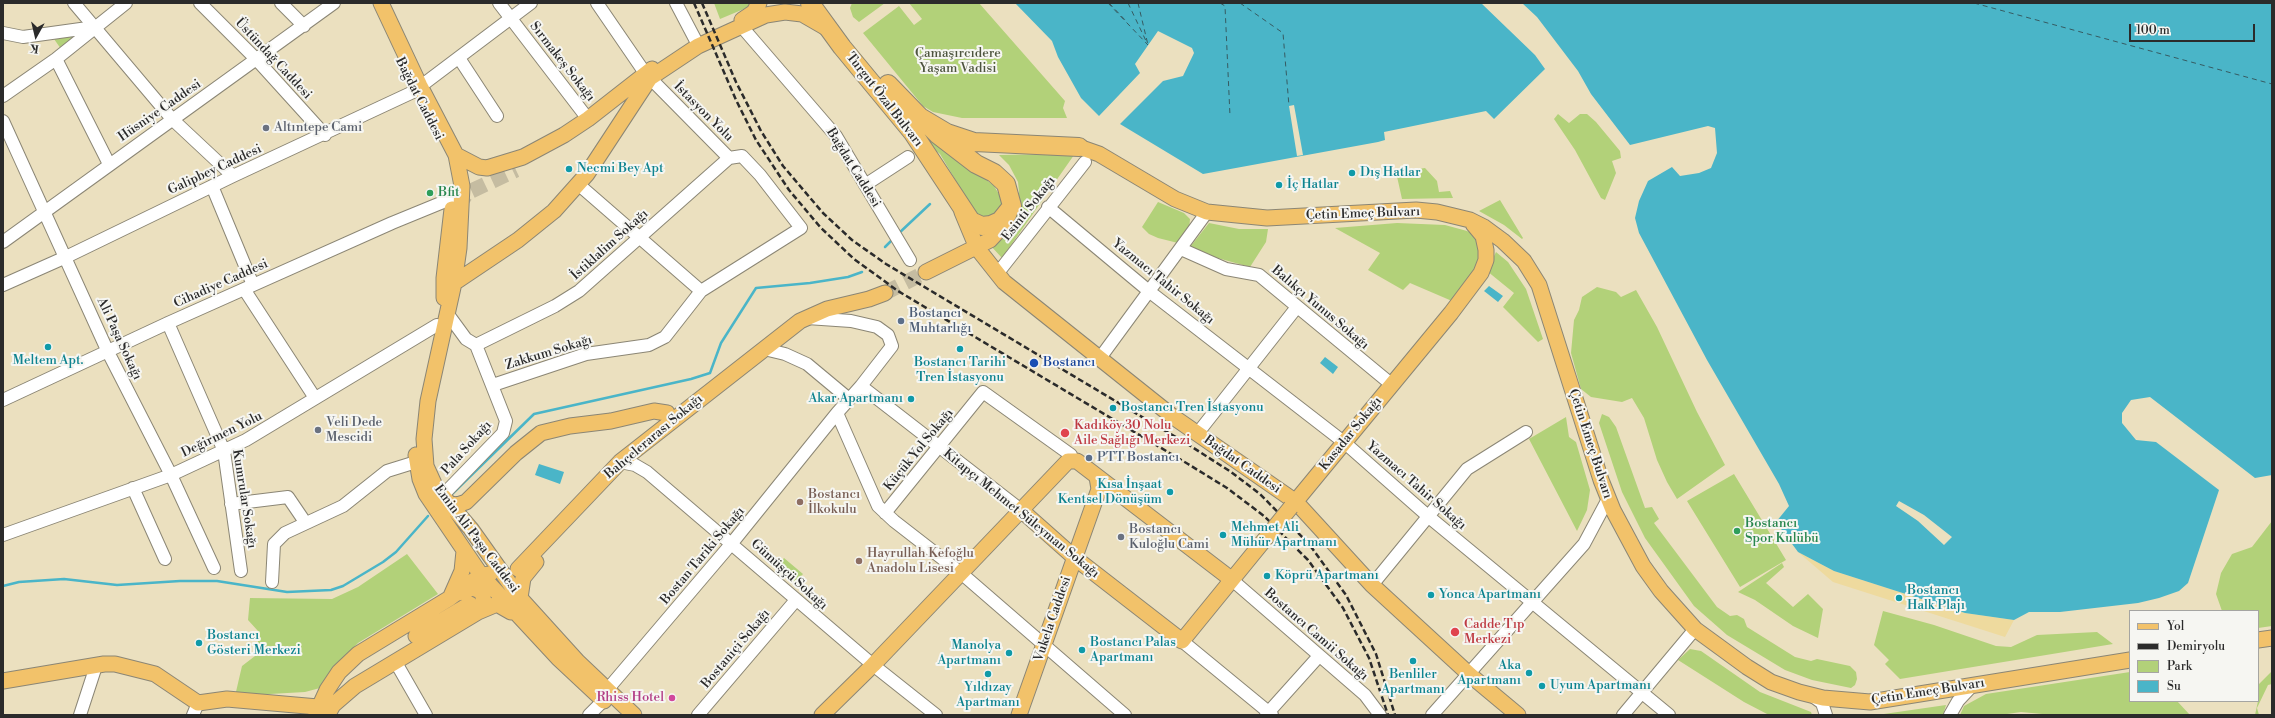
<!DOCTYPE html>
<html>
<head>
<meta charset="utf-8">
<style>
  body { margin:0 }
  #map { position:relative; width:2275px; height:718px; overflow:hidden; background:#ebe0bf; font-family:"Libre Bodoni",serif }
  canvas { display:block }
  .frame { position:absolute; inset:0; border:4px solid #2b2b2b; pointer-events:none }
  .legend { position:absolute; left:2129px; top:610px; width:130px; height:92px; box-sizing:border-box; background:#f6f6f2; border:1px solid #a5a5a2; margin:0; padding:5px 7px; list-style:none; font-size:12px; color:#2b2b2b }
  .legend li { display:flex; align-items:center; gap:8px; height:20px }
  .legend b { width:20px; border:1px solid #a5a5a2 }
  .north { position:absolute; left:16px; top:16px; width:40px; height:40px; -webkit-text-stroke:3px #f6f6f2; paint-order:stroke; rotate:188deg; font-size:11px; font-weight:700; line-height:16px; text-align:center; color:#2b2b2b }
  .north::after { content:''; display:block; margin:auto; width:14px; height:18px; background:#2b2b2b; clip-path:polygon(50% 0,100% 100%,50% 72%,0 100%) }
  .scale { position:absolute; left:2129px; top:24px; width:126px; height:18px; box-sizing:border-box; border:2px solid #2b2b2b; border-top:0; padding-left:5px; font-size:12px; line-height:14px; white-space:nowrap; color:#2b2b2b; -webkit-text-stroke:3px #f6f6f2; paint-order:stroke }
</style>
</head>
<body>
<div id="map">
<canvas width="2275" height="718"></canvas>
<div class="frame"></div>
<ul class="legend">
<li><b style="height:5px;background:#f2c26a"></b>Yol</li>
<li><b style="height:5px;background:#2b2b2b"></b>Demiryolu</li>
<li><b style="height:11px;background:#b2d179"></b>Park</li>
<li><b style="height:11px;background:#4ab5c8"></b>Su</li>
</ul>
<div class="north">K</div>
<div class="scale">100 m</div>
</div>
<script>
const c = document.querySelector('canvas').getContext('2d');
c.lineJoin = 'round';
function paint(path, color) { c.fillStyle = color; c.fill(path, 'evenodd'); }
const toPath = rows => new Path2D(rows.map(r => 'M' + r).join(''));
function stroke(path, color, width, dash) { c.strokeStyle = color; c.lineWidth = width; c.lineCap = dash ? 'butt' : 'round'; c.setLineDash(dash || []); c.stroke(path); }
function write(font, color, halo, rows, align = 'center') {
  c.font = font + ' "Libre Bodoni",serif'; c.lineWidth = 4; c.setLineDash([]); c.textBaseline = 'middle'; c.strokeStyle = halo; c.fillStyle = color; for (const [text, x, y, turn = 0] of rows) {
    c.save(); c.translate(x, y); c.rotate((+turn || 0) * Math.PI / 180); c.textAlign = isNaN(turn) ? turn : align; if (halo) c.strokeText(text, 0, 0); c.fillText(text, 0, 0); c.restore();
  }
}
paint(toPath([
  [714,3,754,3,751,6,720,19],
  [852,3,885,3,859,22,853,17,850,8],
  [909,3,979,3,1065,101,1063,108,1067,118,962,118,933,112,923,106,863,33,899,6,914,25,922,19],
  [83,33,61,49,54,39],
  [1558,114,1569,123,1580,114,1587,114,1596,122,1620,151,1621,158,1612,161,1616,173,1605,200,1601,198,1575,150,1554,119],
  [907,116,994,186,1002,199,1002,204,991,222,975,213,940,154,929,145],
  [1053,154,1074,155,1002,258,990,245,1016,207,1019,192,1018,182,1009,165,999,155],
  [1425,168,1437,181,1439,192,1450,191,1453,198,1402,199,1396,172],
  [1500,200,1523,238,1522,239,1504,225,1479,211],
  [1158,202,1184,213,1190,219,1189,230,1178,243,1158,238,1149,234,1142,227],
  [1209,223,1239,229,1268,229,1266,242,1250,267,1203,254,1190,247],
  [1397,223,1445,225,1467,231,1481,238,1481,260,1452,301,1410,283,1403,290,1368,270,1380,253,1335,228],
  [1496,252,1508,262,1526,289,1543,339,1538,342,1503,307,1514,293,1487,271],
  [1597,287,1616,292,1621,297,1636,290,1657,327,1697,412,1725,465,1677,499,1667,482,1657,460,1644,418,1632,398,1622,402,1591,397,1581,389,1571,353,1574,320,1579,310,1582,297],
  [1602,414,1609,417,1616,427,1645,508,1652,507,1659,519,1654,523,1717,607,1730,616,1737,615,1744,619,1747,627,1795,657,1811,661,1817,659,1850,666,1856,672,1857,679,1855,685,1851,688,1812,680,1785,670,1727,635,1694,606,1645,538,1622,492,1599,423],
  [1566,417,1569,437,1576,442,1590,490,1587,510,1577,531,1529,439],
  [1734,474,1786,560,1740,587,1687,501],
  [2272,521,2272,626,2258,628,2258,611,2222,611,2216,594,2221,573,2232,554,2252,547],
  [407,554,438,594,358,643,328,674,320,688,305,692,235,696,242,666,255,656,258,648,258,631,248,620,250,598,332,599,358,587],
  [784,558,803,574,795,583,776,567],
  [1782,563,1784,567,1766,583,1793,607,1808,594,1823,609,1818,638,1793,626,1755,600,1738,592],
  [1883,611,1934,625,1996,646,2011,647,2037,635,2097,632,2113,644,1900,679,1885,664,1889,660,1874,645],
  [1690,649,1701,651,1760,692,1811,712,1812,715,1769,715,1744,702,1678,660],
  [2272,671,2272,684,2268,685,2257,708,2259,715,2255,715,2258,701,2258,685],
  [2130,672,2130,701,2177,701,2190,715,2053,715,2021,712,2000,715,1960,715,1964,706,1986,694],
  [1946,705,1943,715,1877,715]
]), '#b2d179');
paint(toPath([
  [1798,552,1834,571,1965,613,2014,620,2005,637,1833,582]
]), '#eeda9e');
paint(toPath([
  [1015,3,1481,3,1535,55,1545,69,1494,119,1486,111,1384,132,1385,140,1378,142,1203,174,1120,124,1163,81,1183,76,1194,53,1192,48,1158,31,1135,64,1140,73,1099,116,1081,98,1058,57,1052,41],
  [1522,3,2272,3,2272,475,2255,478,2150,397,2131,400,2122,413,2122,423,2136,440,2156,442,2219,490,2188,583,2179,591,2159,598,2138,603,2060,612,2029,612,2014,620,1965,613,1834,571,1798,552,1776,522,1789,506,1779,484,1707,360,1639,233,1635,218,1639,201,1648,181,1672,167,1680,176,1699,173,1711,168,1717,153,1715,128,1708,126,1630,145,1591,94,1578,71,1537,17],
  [1489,286,1503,296,1498,302,1484,291],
  [1325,357,1338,367,1333,374,1320,363],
  [539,464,564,472,560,484,535,475]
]), '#4ab5c8');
paint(toPath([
  [1294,105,1303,155,1297,156,1289,106],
  [1899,501,1924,515,1952,537,1944,545,1918,521,1896,506]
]), '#ebe0bf');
stroke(toPath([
  [898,234,930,204],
  [885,247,893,239],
  [450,496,534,414,691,379,710,373,721,343,756,288,810,283,848,277,862,272],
  [3,586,19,582,64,579,117,585,180,581,217,581,287,592,331,590,343,586,383,562,396,552,428,516]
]), '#4ab5c8', 2.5);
stroke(toPath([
  [1108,3,1148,45],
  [1109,3,1126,21],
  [1128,3,1147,43],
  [1138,3,1148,45],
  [1220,3,1225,6,1230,116],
  [1240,3,1283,33,1289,106],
  [1974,3,2272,84]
]), '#365b62', 1, [5, 4]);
stroke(toPath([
  [457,208,467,193,516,170],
  [885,293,926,272]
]), '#c5bca1', 15, [15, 8]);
const minor = toPath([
  [74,3,172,119,233,176],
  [200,3,257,60,325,135],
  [281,3,304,26],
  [499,3,588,119],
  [597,3,645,73],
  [676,3,696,41],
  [742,27,836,136,910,260],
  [3,33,23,37,95,27],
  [459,58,497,116],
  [56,59,109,164],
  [650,78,729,158],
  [3,96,56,59,126,3],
  [3,121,108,352,171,475,214,568],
  [578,184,701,291],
  [865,185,908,157],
  [212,186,253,285],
  [1048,207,1150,292,1345,443,1429,517,1669,715],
  [3,242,334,3],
  [1181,249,1226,269,1259,275,1391,384],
  [997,274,1085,162],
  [3,285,66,257,233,176,413,92,531,3],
  [244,289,315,398],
  [807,318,851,321,877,327,888,335,892,346,861,386,837,413,878,506,894,521,961,573,1125,715],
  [168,323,224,451,241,571],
  [476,345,555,306,579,291,729,158],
  [764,349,785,354,807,364,849,399],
  [1100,358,1207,212],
  [493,385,586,354,649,345,665,337,701,291,801,228,760,175,742,156,729,158],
  [861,386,1021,510],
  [3,400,168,323,392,223,453,198],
  [1197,434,1297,307],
  [620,462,635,465,647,472,873,665,936,715],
  [133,488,165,559],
  [442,496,503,433,506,421,476,345,466,339,447,313],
  [231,504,288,497,305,522],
  [885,513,983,392,1071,455],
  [3,535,171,475,246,440,437,325],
  [1231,579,1365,695,1380,715],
  [272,582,274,544,285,533,343,506,387,471,416,462],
  [1372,585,1467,469,1526,432],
  [1182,641,1272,715],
  [395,661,426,715],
  [1811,695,1822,703,1826,715],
  [80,715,96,666],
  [193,715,198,703],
  [589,715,604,700,607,690,732,543,837,413],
  [698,715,796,600],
  [1266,715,1319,656],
  [1432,715,1584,544,1608,499],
  [1623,715,1695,629],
  [1950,715,1958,701,1973,685]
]);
const major = toPath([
  [381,3,420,86,456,155,462,186,459,248,454,283,428,401,424,439,426,466,436,488,471,529,520,598,578,662,634,715],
  [742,20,754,12,759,3],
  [1079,147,1099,154,1175,199,1207,212,1267,218,1416,210,1437,212,1470,220,1484,227,1503,241,1524,261,1539,285,1601,480,1613,510,1643,566,1661,591,1695,629,1747,667,1771,682,1799,692,1823,698,1870,702,2130,660],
  [456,155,479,167,487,168,523,157,564,135,588,119,652,69],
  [962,212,977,248,1004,282,1172,416,1296,502,1372,585,1470,675,1518,715],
  [926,272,990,240,1002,227,1009,214],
  [454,283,518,240,554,211,587,174,650,78,698,46,766,15,785,12,802,14,828,29],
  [444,298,444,278,452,209],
  [416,455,420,479,426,494,481,575,558,658,604,701],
  [450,504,457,505,466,502,516,453,541,433,570,426,611,421,654,411,667,413,670,422],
  [1291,507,1451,313,1481,273,1486,260,1486,250,1483,236,1473,224],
  [1021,510,1075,558,1182,641,1270,533],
  [518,569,620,462,800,321,827,309,869,299,885,293],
  [459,593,473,588,482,592,484,602,478,612],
  [451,596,462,571,464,551],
  [520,598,523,578,536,562],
  [416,636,470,604],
  [2258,640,2272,638],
  [3,681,104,664,115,664,155,674,198,703,227,699,318,707,333,705],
  [316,714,327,690,339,672,358,654,450,598,481,575,490,574],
  [328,714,333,705,355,686,478,612,497,604,511,612],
  [822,715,873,665,1068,461,1077,461,1231,579],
  [1019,715,1099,489,1097,477]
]);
const highway = toPath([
  [810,3,842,47,913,133,971,221,982,226,991,225,1000,221,1012,206,1006,184,994,173,976,164,937,134,920,117],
  [888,84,920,117,947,133,974,142,1079,147]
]);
stroke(minor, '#8b8675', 14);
stroke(major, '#8b8675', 17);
stroke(highway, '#8b8675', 20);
stroke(minor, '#fff', 12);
stroke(major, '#f2c26a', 15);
stroke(highway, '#f2c26a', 18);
stroke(toPath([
  [694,3,736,100,756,140,789,190,821,228,854,259,898,291,1188,464,1227,488,1264,516,1308,560,1343,608,1369,658,1388,715],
  [702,3,736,82,761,131,783,166,823,213,852,240,886,264,1189,445,1231,472,1260,494,1309,544,1346,595,1376,654,1395,715]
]), '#2b2b2b', 2.5, [6, 3]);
const majorBridge = toPath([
  [1270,533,1291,507]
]);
stroke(majorBridge, '#8b8675', 17, []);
stroke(majorBridge, '#f2c26a', 15);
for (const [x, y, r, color] of [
  [266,128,4,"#6b7280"],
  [569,169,4,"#0f9aa8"],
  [1352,173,4,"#0f9aa8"],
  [1279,185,4,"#0f9aa8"],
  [430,193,4,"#2e9e5b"],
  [901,321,4,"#5c6f8a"],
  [48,347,4,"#0f9aa8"],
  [960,349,4,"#0f9aa8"],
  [1034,363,5,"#1a4fb4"],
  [911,399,4,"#0f9aa8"],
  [1113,408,4,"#0f9aa8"],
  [318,430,4,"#6b7280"],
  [1065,433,5,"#e0444e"],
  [1089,458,4,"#5c6f8a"],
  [1170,492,4,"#0f9aa8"],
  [800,502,4,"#8d6e63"],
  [1737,531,4,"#2e9e5b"],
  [1223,535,4,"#0f9aa8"],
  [1121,537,4,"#6b7280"],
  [859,561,4,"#8d6e63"],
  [1267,576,4,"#0f9aa8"],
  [1431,595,4,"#0f9aa8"],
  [1899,598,4,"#0f9aa8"],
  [1455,632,5,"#e0444e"],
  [199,643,4,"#0f9aa8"],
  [1082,650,4,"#0f9aa8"],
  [1009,653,4,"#0f9aa8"],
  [1413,661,4,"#0f9aa8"],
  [1529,673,4,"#0f9aa8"],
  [988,674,4,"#0f9aa8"],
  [1542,686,4,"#0f9aa8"],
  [672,698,4,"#d1479c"]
]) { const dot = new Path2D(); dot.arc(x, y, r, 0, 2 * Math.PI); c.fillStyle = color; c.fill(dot); stroke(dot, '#f6f6f2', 1.5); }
write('13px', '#4d543e', '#f6f6f2', [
  ["Çamaşırcıdere",958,54],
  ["Yaşam Vadisi",958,69]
]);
write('13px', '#2b2b2b', '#f6f6f2', [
  ["Üstündağ Caddesi",273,59,47],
  ["Sırmakeş Sokağı",562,62,52],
  ["Bağdat Caddesi",419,99,63],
  ["Turgut Özal Bulvarı",884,100,52],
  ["Hüsniye Caddesi",160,111,-35],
  ["İstasyon Yolu",703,112,45],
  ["Bağdat Caddesi",853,168,58],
  ["Galipbey Caddesi",215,170,-25],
  ["Esinti Sokağı",1029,209,-52],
  ["Çetin Emeç Bulvarı",1363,214,-2],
  ["İstiklalim Sokağı",610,245,-42],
  ["Yazmacı Tahir Sokağı",1163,282,39],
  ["Cihadiye Caddesi",221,284,-24],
  ["Balıkçı Yunus Sokağı",1320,308,40],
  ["Ali Paşa Sokağı",119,339,65],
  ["Zakkum Sokağı",549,353,-17],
  ["Kasadar Sokağı",1351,434,-51],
  ["Değirmen Yolu",222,435,-26],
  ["Bahçelerarası Sokağı",654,437,-40],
  ["Çetin Emeç Bulvarı",1590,444,72],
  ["Pala Sokağı",467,448,-48],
  ["Küçük Yol Sokağı",919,450,-51],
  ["Bağdat Caddesi",1242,465,35],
  ["Yazmacı Tahir Sokağı",1416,486,41],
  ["Kumrular Sokağı",244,499,81],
  ["Kitapçı Mehmet Süleyman Sokağı",1021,514,39],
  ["Emin Ali Paşa Caddesi",476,539,53],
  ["Bostan Tariki Sokağı",703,556,-50],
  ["Gümüşçü Sokağı",789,575,42],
  ["Vukela Caddesi",1053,619,-71],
  ["Bostancı Camii Sokağı",1316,635,41],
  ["Bostaniçi Sokağı",736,649,-50],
  ["Çetin Emeç Bulvarı",1928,692,-9]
]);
write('13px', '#5b616d', '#f6f6f2', [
  ["Altıntepe Cami",274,128],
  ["Veli Dede",326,423],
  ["Mescidi",326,438],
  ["Bostancı",1129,530],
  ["Kuloğlu Cami",1129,545]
], 'left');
write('13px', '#0d838f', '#f6f6f2', [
  ["Necmi Bey Apt",577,169],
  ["Dış Hatlar",1360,173],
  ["İç Hatlar",1287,185],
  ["Meltem Apt.",48,361,"center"],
  ["Bostancı Tarihi",960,363,"center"],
  ["Tren İstasyonu",960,378,"center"],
  ["Akar Apartmanı",903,399,"right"],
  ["Bostancı Tren İstasyonu",1121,408],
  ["Kısa İnşaat",1162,485,"right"],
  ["Kentsel Dönüşüm",1162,500,"right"],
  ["Mehmet Ali",1231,528],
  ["Mühür Apartmanı",1231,543],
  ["Köprü Apartmanı",1275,576],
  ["Bostancı",1907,591],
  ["Halk Plajı",1907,606],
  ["Yonca Apartmanı",1439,595],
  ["Bostancı",207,636],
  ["Gösteri Merkezi",207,651],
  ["Bostancı Palas",1090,643],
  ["Apartmanı",1090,658],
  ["Manolya",1001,646,"right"],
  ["Apartmanı",1001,661,"right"],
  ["Aka",1521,666,"right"],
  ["Apartmanı",1521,681,"right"],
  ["Benliler",1413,675,"center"],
  ["Apartmanı",1413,690,"center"],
  ["Uyum Apartmanı",1550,686],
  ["Yıldızay",988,688,"center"],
  ["Apartmanı",988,703,"center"]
], 'left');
write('13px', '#27864d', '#f6f6f2', [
  ["Bfit",438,193],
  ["Bostancı",1745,524],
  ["Spor Kulübü",1745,539]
], 'left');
write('13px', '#4e5e75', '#f6f6f2', [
  ["Bostancı",909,314],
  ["Muhtarlığı",909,329],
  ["PTT Bostancı",1097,458]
], 'left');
write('13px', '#164399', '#f6f6f2', [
  ["Bostancı",1043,363]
], 'left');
write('13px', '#be3a42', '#f6f6f2', [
  ["Kadıköy 30 Nolu",1074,426],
  ["Aile Sağlığı Merkezi",1074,441],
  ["Cadde Tıp",1464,625],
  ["Merkezi",1464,640]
], 'left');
write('13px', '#785e54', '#f6f6f2', [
  ["Bostancı",808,495],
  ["İlkokulu",808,510],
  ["Hayrullah Kefoğlu",867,554],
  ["Anadolu Lisesi",867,569]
], 'left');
write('13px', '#b23c85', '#f6f6f2', [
  ["Rhiss Hotel",664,698]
], 'right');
</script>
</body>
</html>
